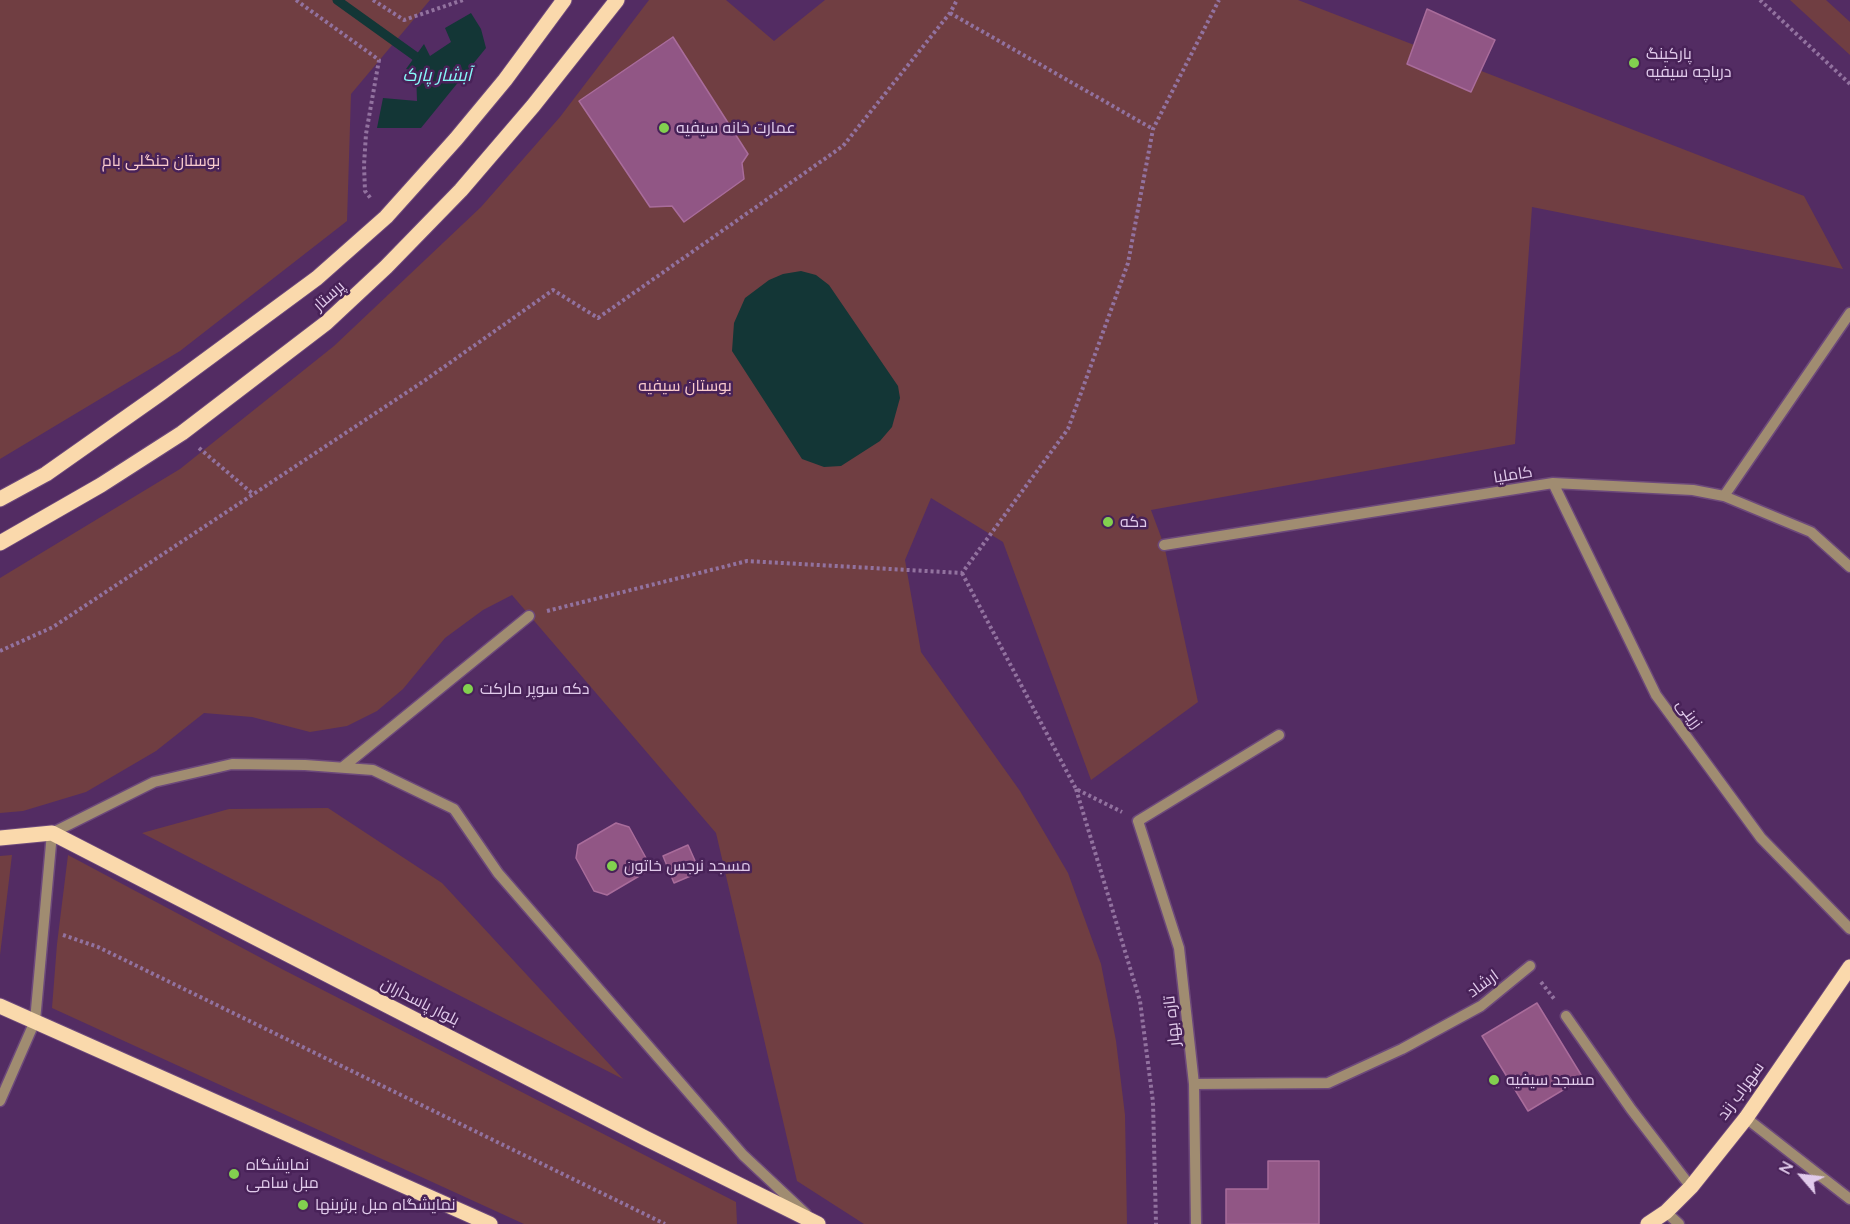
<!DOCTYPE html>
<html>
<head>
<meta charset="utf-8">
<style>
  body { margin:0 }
  #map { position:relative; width:1850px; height:1224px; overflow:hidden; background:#532c63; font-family:Quicksand,sans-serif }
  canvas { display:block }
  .north { position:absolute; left:1772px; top:1146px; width:60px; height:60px; -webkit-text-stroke:4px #482258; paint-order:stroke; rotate:298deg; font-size:16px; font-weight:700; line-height:24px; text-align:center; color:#e1cbeb }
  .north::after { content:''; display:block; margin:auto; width:21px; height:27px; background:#e1cbeb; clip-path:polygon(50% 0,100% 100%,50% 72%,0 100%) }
</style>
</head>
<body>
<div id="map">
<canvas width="1850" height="1224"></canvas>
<div class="north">N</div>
</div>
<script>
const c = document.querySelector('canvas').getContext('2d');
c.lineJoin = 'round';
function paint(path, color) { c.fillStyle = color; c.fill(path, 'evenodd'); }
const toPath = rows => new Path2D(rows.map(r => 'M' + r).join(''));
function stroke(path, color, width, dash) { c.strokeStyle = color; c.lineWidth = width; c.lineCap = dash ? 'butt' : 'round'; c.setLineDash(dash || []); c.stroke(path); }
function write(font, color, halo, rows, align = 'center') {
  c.font = font + ' Quicksand,Cairo,sans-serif'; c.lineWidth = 5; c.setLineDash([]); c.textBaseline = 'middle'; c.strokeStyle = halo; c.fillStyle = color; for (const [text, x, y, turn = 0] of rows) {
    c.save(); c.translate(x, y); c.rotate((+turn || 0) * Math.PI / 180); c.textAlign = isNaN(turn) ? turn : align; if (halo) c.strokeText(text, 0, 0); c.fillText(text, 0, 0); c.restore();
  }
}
paint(toPath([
  [0,0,430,0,351,94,347,221,180,351,0,459],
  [649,0,726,0,774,41,825,0,1298,0,1804,196,1843,269,1532,207,1515,444,1151,510,1164,545,1198,702,1091,780,1003,542,931,498,905,560,921,652,1020,791,1068,873,1101,964,1116,1041,1125,1115,1127,1224,864,1224,797,1181,716,833,512,595,483,610,445,638,403,689,377,711,347,726,310,732,252,717,204,713,156,751,86,792,23,811,0,813,0,578,180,469,334,346,481,207,560,117],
  [1790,0,1826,0,1850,22,1850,55],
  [328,808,442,883,623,1079,142,833,229,809],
  [12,855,0,955,0,856],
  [68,855,278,967,736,1202,737,1224,524,1224,52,1008,57,944]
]), '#703e42');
paint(toPath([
  [471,13,481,29,486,48,421,128,377,128,383,98,417,101,416,71,406,69,424,44,430,56,451,42,445,28],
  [801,271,816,275,829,285,898,386,900,398,892,427,880,441,841,466,824,467,802,459,732,351,734,323,745,298,769,280,783,274]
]), '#133636');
stroke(toPath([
  [337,0,415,56]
]), '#133636', 9);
const building = toPath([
  [1427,9,1495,40,1471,92,1407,64,1427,9],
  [673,37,748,154,742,163,744,179,684,222,672,206,650,207,579,101,673,37],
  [616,823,629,827,646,858,646,872,607,895,594,891,576,858,578,845,616,823],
  [688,845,700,872,674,883,663,856,688,845],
  [1537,1003,1583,1078,1528,1111,1482,1036,1537,1003],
  [1268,1161,1319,1161,1319,1224,1226,1224,1226,1189,1268,1189,1268,1161]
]);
paint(building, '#915685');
stroke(building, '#a96c9b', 1.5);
const minor = toPath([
  [1553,483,1656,695,1761,838,1850,929],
  [1724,496,1850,313],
  [1164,545,1553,483,1693,490,1724,496,1811,532,1850,567],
  [343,767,529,616],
  [1566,1016,1631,1109,1691,1187],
  [1194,1084,1328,1083,1402,1049,1481,1006,1530,966],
  [0,1101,35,1021,52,833,154,782,232,764,305,765,373,770,454,809,498,873,743,1155,806,1214],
  [1746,1118,1850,1199],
  [1666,1212,1679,1224],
  [1196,1224,1194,1084,1179,948,1138,821,1279,735]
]);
const major = toPath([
  [0,499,46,474,161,393,317,278,386,217,456,139,505,80,564,0],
  [0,543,101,485,182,433,326,323,386,267,461,190,533,106,617,0],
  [0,838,52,833,645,1138,818,1224],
  [0,1006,490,1224],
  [1648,1224,1666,1212,1691,1187,1746,1118,1850,967]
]);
stroke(minor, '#6d497b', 13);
stroke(major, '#6d497b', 17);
stroke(toPath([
  [296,0,379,60,366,134,364,165,365,191,372,200],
  [373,0,404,20,463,0],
  [1760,0,1850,84],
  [950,13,1153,129],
  [199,448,253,494],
  [962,573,1076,789,1122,812],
  [547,611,747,561,962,573,1068,429,1128,263,1153,129,1219,0],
  [0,651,53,627,424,381,553,290,598,318,843,146,950,13,957,0],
  [1076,789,1140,1001,1153,1102,1156,1224],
  [63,935,98,947,665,1224],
  [1541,982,1555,1000]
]), '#92729f', 4, [3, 3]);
stroke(minor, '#a08c71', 10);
stroke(major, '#fad9ac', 15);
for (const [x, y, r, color] of [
  [1634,63,6,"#82d04f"],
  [664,128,6,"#82d04f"],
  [1108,522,6,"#82d04f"],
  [468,689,6,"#82d04f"],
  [612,866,6,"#82d04f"],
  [1494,1080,6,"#82d04f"],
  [234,1174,6,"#82d04f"],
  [303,1205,6,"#82d04f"]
]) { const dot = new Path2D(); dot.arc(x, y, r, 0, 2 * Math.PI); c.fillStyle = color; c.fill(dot); stroke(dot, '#482258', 2); }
write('16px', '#e1cbeb', '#482258', [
  ["پارکینگ",1646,54],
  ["دریاچه سیفیه",1646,72],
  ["عمارت خانه سیفیه",676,128],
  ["دکه",1120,522],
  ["دکه سوپر مارکت",480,689],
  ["مسجد نرجس خاتون",624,866],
  ["مسجد سیفیه",1506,1080],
  ["نمایشگاه",246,1165],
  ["مبل سامی",246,1183],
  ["نمایشگاه مبل برترینها",315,1205]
], 'left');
write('16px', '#f9cbcd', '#482258', [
  ["بوستان جنگلی بام",161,161],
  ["بوستان سیفیه",685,386]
]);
write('16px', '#e1cbeb', '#482258', [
  ["پرستار",329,296,-42],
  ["کاملیا",1513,475,-9],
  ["زرینی",1689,714,54],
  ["ارشاد",1483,984,-36],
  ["بلوار پاسداران",420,1002,27],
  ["تازه بهار",1172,1021,-96],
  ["سهراب زند",1741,1091,-54]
]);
write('italic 18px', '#87fbfa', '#482258', [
  ["آبشار پارک",437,76]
]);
</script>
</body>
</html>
